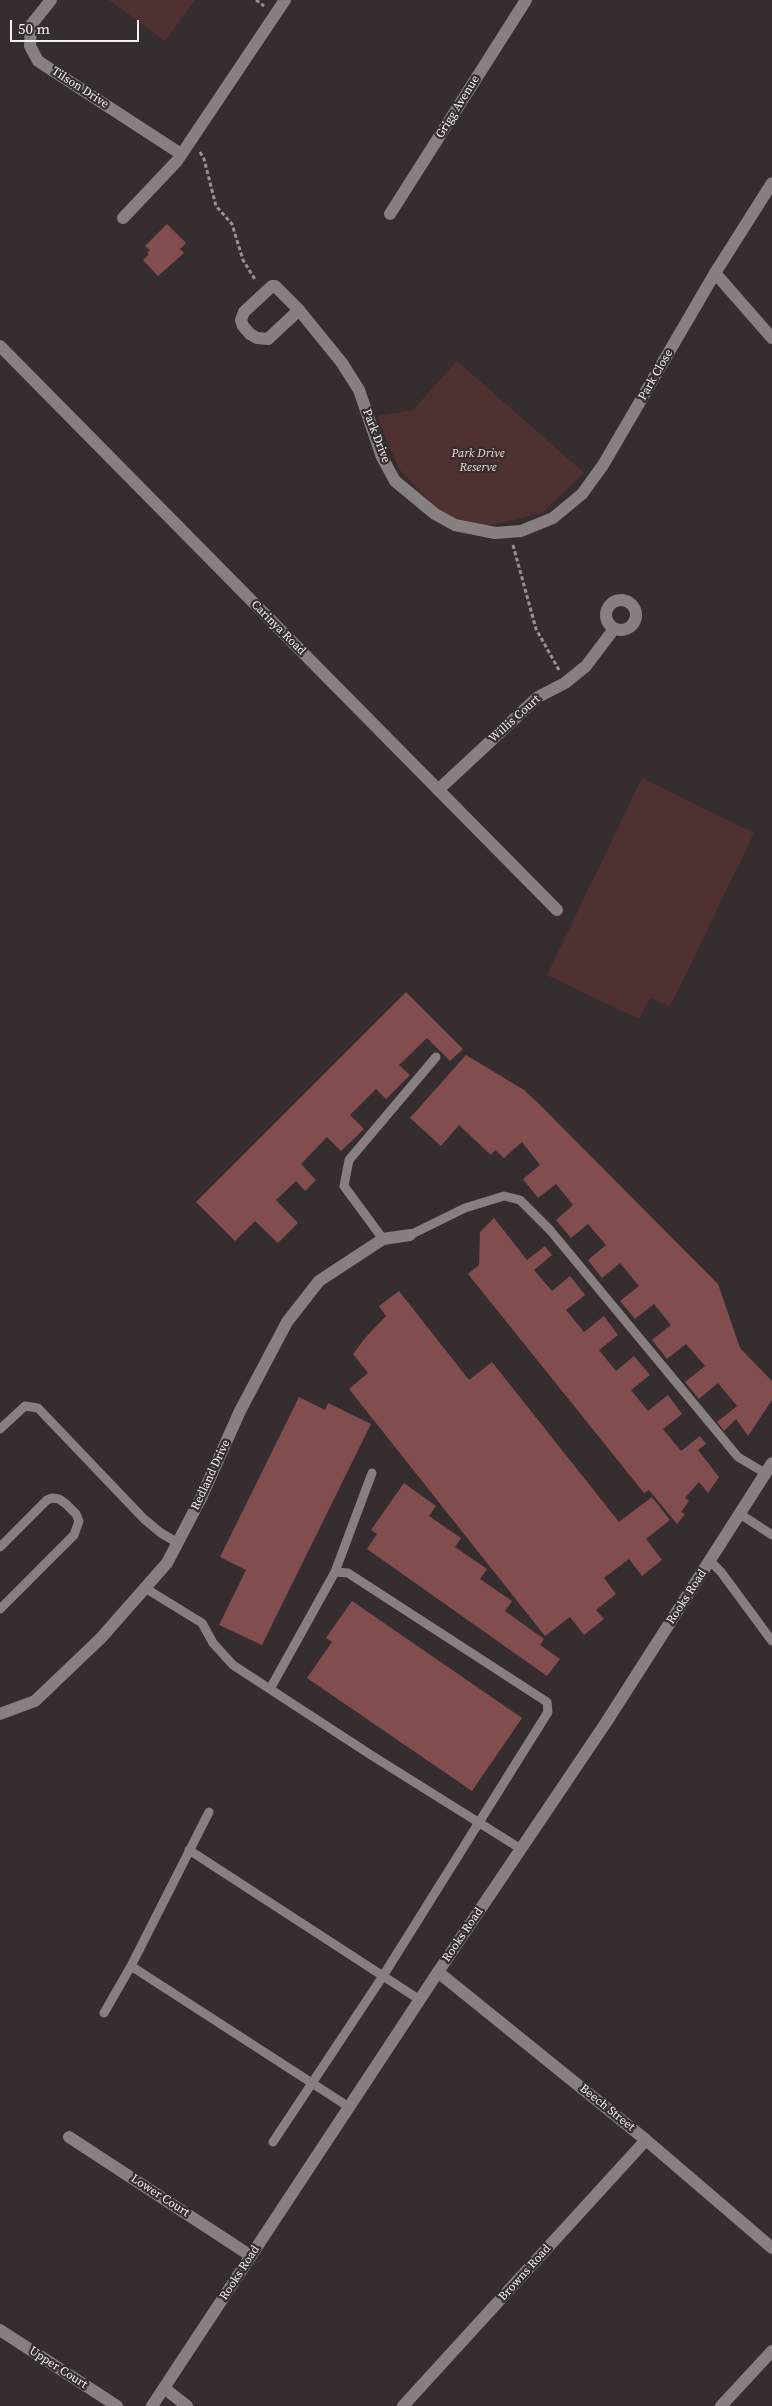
<!DOCTYPE html>
<html>
<head>
<meta charset="utf-8">
<style>
  body { margin:0 }
  #map { position:relative; width:772px; height:2406px; overflow:hidden; background:#362e2e; font-family:"Source Serif 4",serif }
  canvas { display:block }
  .scale { position:absolute; left:10px; top:20px; width:129px; height:22px; box-sizing:border-box; border:2px solid #f6f1f1; border-top:0; padding-left:6px; font-size:15px; line-height:18px; white-space:nowrap; color:#f6f1f1; -webkit-text-stroke:4px #362e2e; paint-order:stroke }
</style>
</head>
<body>
<div id="map">
<canvas width="772" height="2406"></canvas>
<div class="scale">50 m</div>
</div>
<script>
const c = document.querySelector('canvas').getContext('2d');
c.lineJoin = 'round';
function paint(path, color) { c.fillStyle = color; c.fill(path, 'evenodd'); }
const toPath = rows => new Path2D(rows.map(r => 'M' + r).join(''));
function stroke(path, color, width, dash) { c.strokeStyle = color; c.lineWidth = width; c.lineCap = dash ? 'butt' : 'round'; c.setLineDash(dash || []); c.stroke(path); }
function write(font, color, halo, rows, align = 'center') {
  c.font = font + ' "Source Serif 4",serif'; c.lineWidth = 4.5; c.setLineDash([]); c.textBaseline = 'middle'; c.strokeStyle = halo; c.fillStyle = color; for (const [text, x, y, turn = 0] of rows) {
    c.save(); c.translate(x, y); c.rotate((+turn || 0) * Math.PI / 180); c.textAlign = isNaN(turn) ? turn : align; if (halo) c.strokeText(text, 0, 0); c.fillText(text, 0, 0); c.restore();
  }
}
paint(toPath([
  [109,0,195,0,165,41],
  [457,361,584,473,542,513,487,526,445,516,399,469,377,416,413,410],
  [642,778,754,833,670,1007,650,997,639,1019,547,975]
]), '#503131');
paint(toPath([
  [167,224,186,243,180,249,184,253,158,276,143,260,149,254,147,253,150,250,145,246],
  [406,992,463,1049,450,1061,427,1038,399,1065,410,1075,386,1099,376,1089,350,1115,364,1129,341,1151,327,1137,301,1164,316,1180,305,1191,296,1181,276,1200,298,1223,278,1243,255,1221,235,1241,196,1202],
  [466,1055,524,1090,536,1101,718,1284,740,1348,772,1381,772,1400,748,1436,736,1419,724,1431,717,1422,737,1406,718,1383,699,1399,685,1382,705,1366,686,1344,667,1359,652,1340,671,1325,654,1304,635,1319,620,1301,639,1286,620,1263,602,1278,588,1260,606,1245,588,1224,571,1238,556,1220,573,1205,556,1184,538,1198,523,1179,540,1165,522,1142,504,1158,495,1150,491,1155,459,1125,441,1146,410,1118],
  [494,1218,527,1260,545,1246,552,1255,534,1270,552,1291,570,1276,585,1295,566,1310,584,1332,604,1316,618,1335,599,1350,616,1371,634,1356,650,1375,631,1390,648,1411,668,1395,682,1414,663,1429,681,1451,700,1436,706,1444,698,1450,719,1477,708,1493,699,1482,685,1498,689,1501,681,1512,685,1514,677,1524,649,1490,644,1493,468,1274,479,1265,480,1232],
  [399,1291,469,1380,492,1362,619,1522,652,1497,670,1520,646,1539,662,1560,642,1576,629,1559,604,1578,616,1594,596,1610,604,1619,584,1635,570,1617,545,1636,349,1389,368,1373,353,1354,366,1337,386,1316,379,1306],
  [299,1397,325,1410,328,1403,371,1424,262,1645,219,1625,246,1570,220,1557],
  [404,1483,436,1506,429,1516,461,1538,455,1547,487,1569,480,1579,512,1601,505,1611,544,1639,540,1645,560,1659,547,1676,367,1549,377,1534,371,1530],
  [352,1601,522,1718,472,1791,307,1678,332,1642,326,1638]
]), '#824d4e');
stroke(toPath([
  [256,0,264,6],
  [200,152,204,159,216,206,232,224,243,260,256,281],
  [513,545,536,629,559,670]
]), '#989292', 3, [4, 2.5]);
stroke(toPath([
  [410,1235,465,1208,504,1196,520,1200,550,1230,738,1457,765,1473],
  [383,1239,344,1186,349,1160,436,1057],
  [0,1429,25,1406,38,1408,144,1519,161,1533,178,1543],
  [740,1514,772,1535],
  [0,1547,47,1500,52,1498,59,1499,66,1504,76,1514,79,1521,74,1535,0,1609],
  [710,1561,721,1572,772,1641],
  [335,1572,372,1473],
  [145,1588,202,1623,213,1643,233,1665,371,1755,521,1849],
  [270,1689,335,1572,348,1573,547,1702,548,1712,383,1976,273,2142],
  [209,1812,131,1966,349,2107],
  [189,1850,420,2000],
  [104,2013,131,1966]
]), '#887f7f', 9);
stroke(toPath([
  [51,0,31,25,30,46,38,61,181,154],
  [390,214,526,0],
  [123,218,177,161,285,0],
  [715,273,772,338],
  [299,310,268,339,257,338,250,334,243,326,241,320,244,312,272,286,275,286,299,310,342,363,359,390,382,457,395,481,435,514,455,525,495,533,521,531,553,518,582,494,603,465,715,273,772,183],
  [0,346,557,910],
  '606 615a15 15 0 1 1 30 0a15 15 0 1 1-30 0Z',
  [438,790,538,697,565,683,586,666,614,629],
  [0,1714,35,1701,101,1638,167,1563,201,1498,240,1411,287,1322,319,1281,383,1239,410,1235],
  [438,1972,646,2140,772,2248],
  [69,2137,251,2256],
  [0,2330,117,2406],
  [164,2388,187,2406],
  [403,2406,646,2140],
  [721,2406,772,2351]
]), '#887f7f', 12);
stroke(toPath([
  [152,2406,438,1972,607,1721,772,1463]
]), '#887f7f', 12);
write('12px', '#f6f1f1', '#362e2e', [
  ["Tilson Drive",80,88,33],
  ["Grigg Avenue",458,107,-58],
  ["Park Close",656,375,-60],
  ["Park Drive",376,436,69],
  ["Carinya Road",278,628,45],
  ["Willis Court",515,719,-42],
  ["Redland Drive",211,1475,-65],
  ["Rooks Road",687,1597,-57],
  ["Rooks Road",463,1935,-56],
  ["Beech Street",607,2108,39],
  ["Lower Court",160,2196,33],
  ["Rooks Road",240,2273,-57],
  ["Browns Road",525,2273,-48],
  ["Upper Court",58,2368,33]
]);
write('italic 12px', '#fdd9d8', '#362e2e', [
  ["Park Drive",478,454],
  ["Reserve",478,468]
]);
</script>
</body>
</html>
